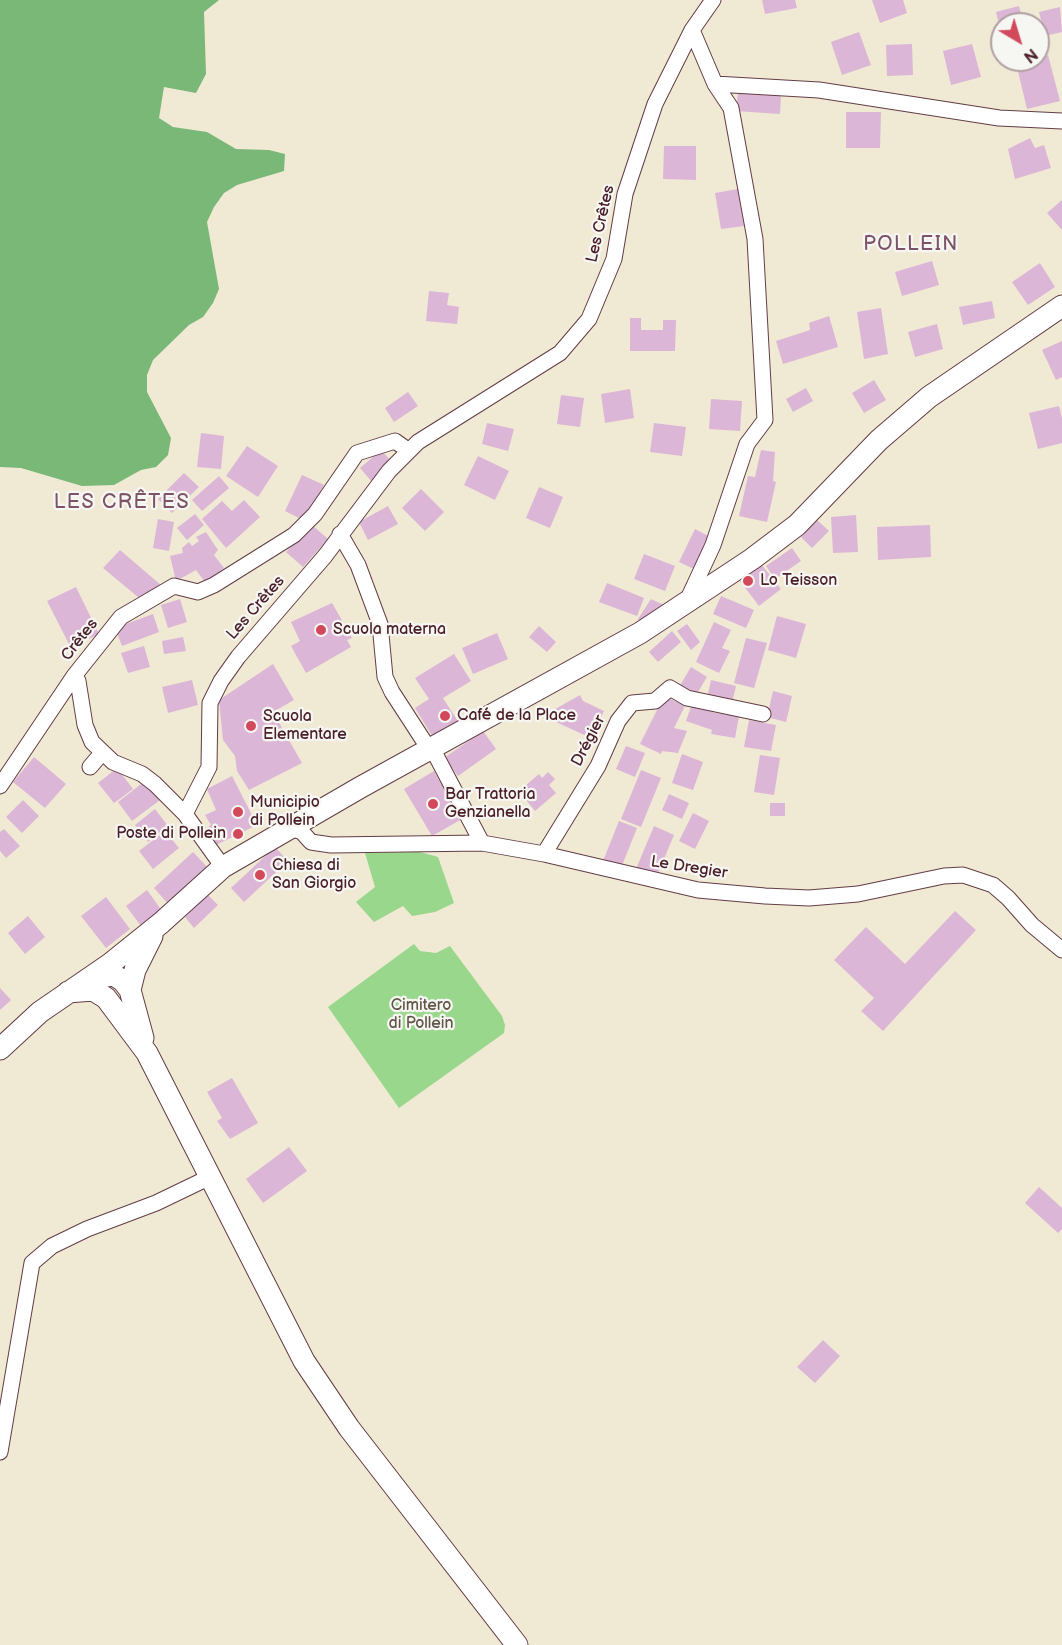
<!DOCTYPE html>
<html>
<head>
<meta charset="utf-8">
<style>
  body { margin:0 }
  #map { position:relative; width:1062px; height:1645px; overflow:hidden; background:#f0e9d4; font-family:"Balsamiq Sans",sans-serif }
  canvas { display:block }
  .north { position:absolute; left:990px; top:12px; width:60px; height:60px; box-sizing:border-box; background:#f6f6f2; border:2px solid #b1a0a2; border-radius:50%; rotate:142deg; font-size:16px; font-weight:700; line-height:24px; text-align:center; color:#4a1f2b }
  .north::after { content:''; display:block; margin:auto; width:21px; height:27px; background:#d1495b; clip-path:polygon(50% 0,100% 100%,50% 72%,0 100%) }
</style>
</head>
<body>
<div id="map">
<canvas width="1062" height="1645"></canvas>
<div class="north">N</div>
</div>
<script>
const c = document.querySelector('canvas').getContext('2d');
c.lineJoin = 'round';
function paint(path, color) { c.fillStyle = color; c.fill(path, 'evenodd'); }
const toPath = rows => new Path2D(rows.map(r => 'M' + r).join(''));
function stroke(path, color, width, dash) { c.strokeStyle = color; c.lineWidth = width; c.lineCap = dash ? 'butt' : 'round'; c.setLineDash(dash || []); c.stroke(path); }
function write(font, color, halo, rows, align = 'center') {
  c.font = font + ' "Balsamiq Sans",sans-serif'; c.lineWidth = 4.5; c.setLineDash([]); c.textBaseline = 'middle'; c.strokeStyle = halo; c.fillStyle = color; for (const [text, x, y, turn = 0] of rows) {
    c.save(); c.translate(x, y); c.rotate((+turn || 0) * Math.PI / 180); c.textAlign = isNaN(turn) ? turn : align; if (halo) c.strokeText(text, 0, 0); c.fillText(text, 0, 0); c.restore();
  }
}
paint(toPath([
  [420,852,438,857,454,903,435,912,412,916,403,906,374,922,356,902,375,887,365,853],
  [414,944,420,951,436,953,450,946,502,1016,505,1025,504,1033,399,1108,328,1007]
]), '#99d78c');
paint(toPath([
  [0,0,219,0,204,12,206,74,196,93,164,87,159,118,173,127,207,132,236,149,269,150,285,154,284,171,237,185,224,193,214,207,207,222,219,289,213,303,203,317,189,325,153,360,147,375,147,392,171,438,168,455,156,467,141,470,114,485,82,486,21,468,0,467]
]), '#7ab878');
paint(toPath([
  [762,0,795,0,797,8,765,14],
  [872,0,903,0,907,13,880,23],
  [1019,6,1024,24,1002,24,1001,32,996,12],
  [1060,7,1062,32,1045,36,1039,12],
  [859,32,871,65,842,75,831,42],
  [912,44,913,75,887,76,886,45],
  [972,44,981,77,951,85,943,51],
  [1048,55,1060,101,1027,109,1016,63,1038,60,1038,58],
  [738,91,781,94,780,114,736,111],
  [846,112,881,112,880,148,846,148],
  [1030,138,1035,148,1044,145,1051,168,1015,179,1008,149],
  [664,146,696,146,696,180,663,179],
  [738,189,744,226,721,229,715,193],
  [1062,200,1062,230,1047,213],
  [932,261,939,285,902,296,895,272],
  [1040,263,1055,287,1028,305,1012,282],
  [429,291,449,293,447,305,459,307,457,324,426,321],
  [992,301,995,318,963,325,959,307],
  [881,308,888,354,864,359,857,312],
  [829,316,838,347,783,364,776,341,810,330,809,323],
  [630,318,641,318,641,330,663,330,663,320,676,320,675,351,630,351],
  [937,324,943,349,915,357,908,332],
  [1062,341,1062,377,1056,380,1042,350],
  [874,380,886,400,864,413,852,393],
  [806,388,813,401,793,412,786,399],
  [630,389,634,418,605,423,601,394],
  [408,392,418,406,394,422,385,408],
  [561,395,584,398,580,427,557,424],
  [711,399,742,401,740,431,709,429],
  [1059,406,1062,418,1062,443,1038,449,1029,413],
  [487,423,514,429,508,451,482,444],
  [654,423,686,427,682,456,650,452],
  [201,433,224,436,221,469,197,467],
  [247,446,278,466,258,497,226,476],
  [381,450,390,460,372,482,360,468],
  [761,450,775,452,773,481,776,482,767,522,739,516,748,476,755,477],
  [478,456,509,471,495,500,464,485],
  [184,473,199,487,172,513,158,499],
  [302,475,324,485,303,520,285,511],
  [219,476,229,488,202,511,192,500],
  [539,487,563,497,550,528,526,518],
  [421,489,444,512,425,531,402,508],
  [244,500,260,517,226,548,202,519,222,501,232,511],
  [388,506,398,524,368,540,359,522],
  [195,514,204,525,187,540,177,528],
  [856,515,858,552,833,553,831,517],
  [158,519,174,522,169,551,153,548],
  [817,520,829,531,812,548,801,537],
  [312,525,328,539,303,567,286,552],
  [930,525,931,557,878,560,877,527],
  [695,529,710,537,694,569,679,562],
  [206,532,218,550,214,555,224,568,205,582,196,570,176,581,170,556,183,553,182,548,189,542,192,546,199,541,196,537],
  [792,548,801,561,775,579,766,566],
  [120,550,162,586,144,602,103,568],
  [644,554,675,566,665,591,634,579],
  [761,564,781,589,759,606,740,581],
  [607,583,644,598,637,616,599,602],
  [76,587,99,634,71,648,47,601],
  [721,596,754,610,746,628,713,614],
  [180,599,187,622,168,628,161,605],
  [651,599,664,605,645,626,638,619],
  [332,603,352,638,347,640,351,647,306,673,291,646,300,641,291,622],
  [153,614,159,632,122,646,115,628],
  [777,616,806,624,796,658,768,650],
  [714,622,731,630,722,648,730,651,719,673,696,662],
  [687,624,700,642,691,650,677,631],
  [539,626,556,642,547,652,529,637],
  [672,631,681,642,658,662,649,652],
  [497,633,508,659,473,674,462,648],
  [183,637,186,651,164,654,162,641],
  [746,638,767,643,754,688,734,683],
  [144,646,150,667,128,673,121,653],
  [454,654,471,681,443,698,459,723,434,739,415,708,429,699,415,678],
  [273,664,294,700,273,712,302,763,249,790,237,771,235,756,223,740,219,700],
  [691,667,707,677,695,697,679,687],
  [192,680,198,705,168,713,162,687],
  [711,680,736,686,732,703,707,698],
  [773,691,792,696,786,722,767,717],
  [580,695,583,701,604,711,591,738,556,722,550,712],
  [664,696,685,706,674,728,687,731,678,753,662,751,661,754,640,744],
  [692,704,715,713,739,716,735,738,711,734,712,730,686,721],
  [749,720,776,725,771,751,744,747],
  [483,731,496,749,458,776,444,758],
  [626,746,645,753,635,777,616,769],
  [682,754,703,762,693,790,672,783],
  [760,755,780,758,774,795,754,792],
  [34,757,66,784,45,808,13,782],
  [117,768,133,789,114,803,98,783],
  [641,770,661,778,641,827,621,819],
  [434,771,462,819,432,836,404,789],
  [548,772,555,779,549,785,556,793,535,811,519,791,539,774,542,778],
  [232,776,257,825,216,845,205,829,211,825,205,815,216,810,207,789],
  [145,781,160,800,132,821,118,802],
  [669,794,689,803,682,819,662,810],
  [23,800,39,816,22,833,6,817],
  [770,803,785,803,785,816,770,816],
  [155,809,168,826,148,842,135,825],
  [693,813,709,821,695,849,679,841],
  [619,821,637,828,621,868,603,861],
  [654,826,674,835,656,878,636,869],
  [4,829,20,846,6,858,0,851,0,832],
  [165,831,179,848,153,869,139,851],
  [275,847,288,861,244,902,231,888],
  [193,852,210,870,170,906,154,888],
  [147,890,165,915,144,930,126,906],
  [208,895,218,905,194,928,185,917],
  [106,897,130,929,106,948,81,916],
  [955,911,976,930,883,1031,861,1011,874,998,834,960,866,927,905,964],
  [28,916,45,937,25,954,8,933],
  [0,988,11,1000,0,1010],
  [232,1078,258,1123,230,1139,217,1121,222,1118,207,1092],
  [289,1147,307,1171,263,1203,246,1179],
  [1039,1187,1062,1208,1062,1229,1058,1233,1025,1203],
  [823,1340,840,1356,815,1383,797,1367]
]), '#dcb6d6');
const street = toPath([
  [715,84,819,90,999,118,1062,121],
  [340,534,358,565,380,624,385,677,392,692,429,749],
  [687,601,713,545,747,444,765,420,755,239,731,108,715,84,692,30],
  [432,748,482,843],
  [90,767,102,753],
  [0,786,74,676],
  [185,814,209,767,210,703,221,681,238,657,325,556,389,471,418,442,560,353,589,319,614,259,625,194,655,104,692,30,713,0],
  [290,828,302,832,311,842,331,845,482,843,544,854,698,890,765,896,809,898,858,894,944,876,963,875,993,885,1008,898,1032,925,1062,950],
  [544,854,598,766,618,721,632,703,655,701,670,688,687,698,763,714],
  [223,867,185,814,155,784,142,774,113,762,92,742,85,725,78,681,74,676,121,617,174,586,198,592,214,585,294,535,315,514,357,453,395,441,409,451],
  [0,1452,32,1263,52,1246,87,1229,156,1203,210,1177]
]);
const secondary = toPath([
  [90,978,114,975,123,981,130,990,143,1038],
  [130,990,135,970,152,936],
  [68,992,93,990,106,998,147,1053,304,1361,349,1428,517,1645],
  [0,1049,40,1012,110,964,161,923,223,867,361,787,640,633,752,559,797,525,879,440,929,397,1062,306]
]);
stroke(street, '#633d44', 17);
stroke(secondary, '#633d44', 23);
stroke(street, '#fff', 15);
stroke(secondary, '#fff', 21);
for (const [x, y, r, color] of [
  [748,581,6,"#d1495b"],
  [321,630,6,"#d1495b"],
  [445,716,6,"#d1495b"],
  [251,726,6,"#d1495b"],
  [433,804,6,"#d1495b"],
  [238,812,6,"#d1495b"],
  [238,834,6,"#d1495b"],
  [260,875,6,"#d1495b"]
]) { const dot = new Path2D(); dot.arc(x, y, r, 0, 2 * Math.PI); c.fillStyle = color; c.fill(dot); stroke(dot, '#f6f6f2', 2); }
write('16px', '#4a1f2b', '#f6f6f2', [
  ["Les Crêtes",601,224,-77],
  ["Les Crêtes",256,608,-49],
  ["Crêtes",80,640,-52],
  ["Drégier",589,741,-63],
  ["Le Dregier",689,868,9]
]);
write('16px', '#4a1f2b', '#f6f6f2', [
  ["Lo Teisson",760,581],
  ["Scuola materna",333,630],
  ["Café de la Place",457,716],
  ["Scuola",263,717],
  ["Elementare",263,735],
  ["Bar Trattoria",445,795],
  ["Genzianella",445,813],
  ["Municipio",250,803],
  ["di Pollein",250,821],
  ["Poste di Pollein",226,834,"right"],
  ["Chiesa di",272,866],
  ["San Giorgio",272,884]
], 'left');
write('16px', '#625648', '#f6f6f2', [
  ["Cimitero",421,1006],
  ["di Pollein",421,1024]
]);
c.letterSpacing = '1.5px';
write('20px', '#7d5467', '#f6f6f2', [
  ["POLLEIN",911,245],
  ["LES CRÊTES",122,503]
]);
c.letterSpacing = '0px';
</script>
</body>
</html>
